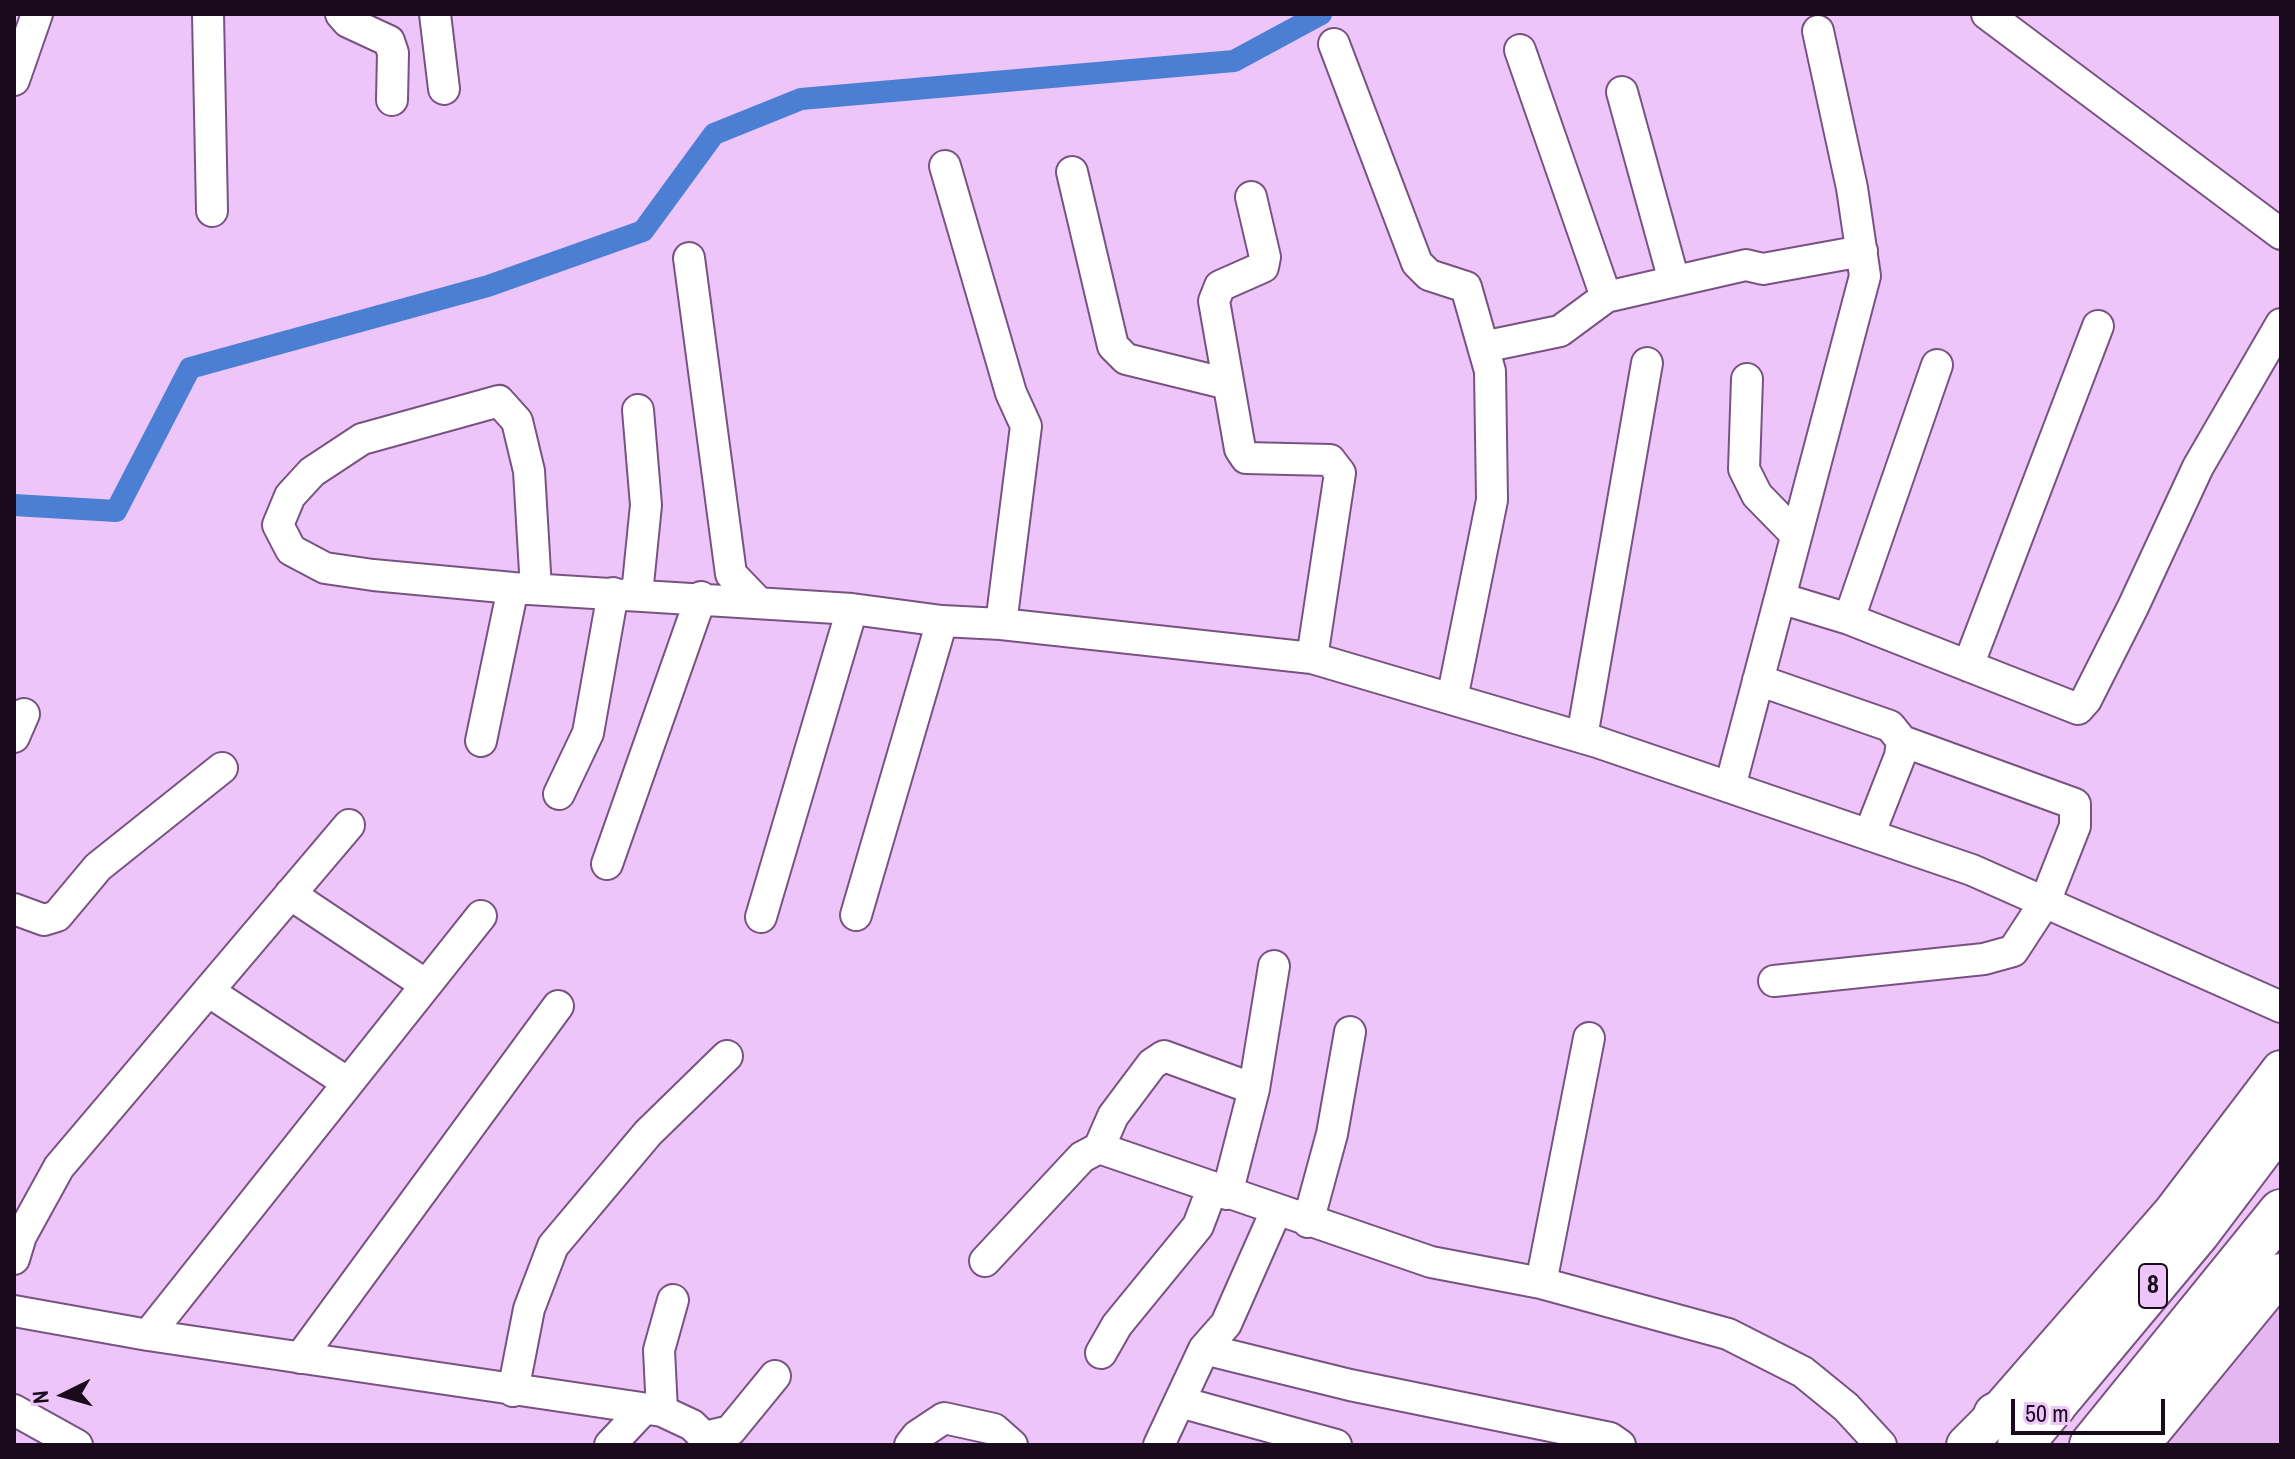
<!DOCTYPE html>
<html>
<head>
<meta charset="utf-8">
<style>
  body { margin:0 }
  #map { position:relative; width:2295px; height:1459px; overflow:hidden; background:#eec5f9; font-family:"Archivo Narrow",sans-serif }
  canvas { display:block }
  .frame { position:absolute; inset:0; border:16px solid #190b1c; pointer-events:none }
  .north { position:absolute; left:24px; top:1355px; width:80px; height:80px; -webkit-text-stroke:6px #eec5f9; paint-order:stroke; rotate:265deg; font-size:22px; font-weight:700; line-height:32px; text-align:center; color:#190b1c }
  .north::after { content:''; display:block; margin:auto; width:28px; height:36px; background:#190b1c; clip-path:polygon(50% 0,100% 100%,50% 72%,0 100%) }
  .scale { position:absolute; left:2011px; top:1399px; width:154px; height:36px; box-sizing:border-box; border:4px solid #190b1c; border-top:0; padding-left:10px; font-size:24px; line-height:28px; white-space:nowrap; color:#190b1c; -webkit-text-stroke:6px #eec5f9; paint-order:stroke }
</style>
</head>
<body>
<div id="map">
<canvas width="2295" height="1459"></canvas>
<div class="frame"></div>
<div class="north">N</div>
<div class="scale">50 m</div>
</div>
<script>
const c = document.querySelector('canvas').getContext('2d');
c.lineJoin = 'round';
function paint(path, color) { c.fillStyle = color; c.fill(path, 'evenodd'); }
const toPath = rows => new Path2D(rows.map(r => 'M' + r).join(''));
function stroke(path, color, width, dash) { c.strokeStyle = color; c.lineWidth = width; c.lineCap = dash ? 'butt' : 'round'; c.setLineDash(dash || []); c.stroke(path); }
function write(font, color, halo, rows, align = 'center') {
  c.font = font + ' "Archivo Narrow",sans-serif'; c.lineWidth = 6; c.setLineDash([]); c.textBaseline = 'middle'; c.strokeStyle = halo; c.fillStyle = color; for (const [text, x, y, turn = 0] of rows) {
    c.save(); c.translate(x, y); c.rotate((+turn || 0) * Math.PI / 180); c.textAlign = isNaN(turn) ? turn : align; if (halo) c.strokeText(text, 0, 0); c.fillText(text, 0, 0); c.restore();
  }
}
paint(toPath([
  [2281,1287,2281,1445,2168,1445]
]), '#e4b7f0');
stroke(toPath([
  [14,505,116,511,190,368,488,286,643,231,714,134,801,99,1234,61,1321,14]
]), '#4a7fd4', 22);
const minor = toPath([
  [208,14,212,211],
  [341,14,348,22,389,41,393,53,392,100],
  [435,14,444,89],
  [1987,14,2281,234],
  [1334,44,1417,263,1429,275,1466,287,1490,371,1492,500,1452,699],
  [1520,50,1606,297],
  [14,80,37,14],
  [1622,92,1674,281],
  [945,166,1011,393,1026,426,1001,624],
  [1072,172,1113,346,1126,359,1228,384],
  [1251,197,1265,257,1263,267,1220,286,1214,301,1240,449,1246,458,1330,460,1340,473,1312,658],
  [689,258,731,574,756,600],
  [1483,347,1560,331,1606,297,1746,265,1763,269,1862,251],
  [1747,379,1744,469,1757,495,1796,535],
  [536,589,529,471,517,421,499,401,362,439,312,472,290,496,278,525,291,550,325,568,373,575,513,588,852,609,942,621,1001,624,1312,658,1597,742,1972,870,2281,1007],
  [637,594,646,505,638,410],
  [1780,598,1849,619,1937,365],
  [1849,619,2078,709,2086,700,2133,607,2198,467,2281,324],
  [1968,666,2098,326],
  [1758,680,1890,726,1902,741,1900,756,1869,835],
  [14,737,24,714],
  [1582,737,1647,363],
  [481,741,513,588],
  [1730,787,1865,276,1852,188,1818,31],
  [559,794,588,733,613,593],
  [607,864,701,597],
  [290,894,426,985],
  [14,909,44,920,57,916,98,867,222,768],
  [856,915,942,621],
  [761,917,852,609],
  [1774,981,1984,959,2013,951,2045,902,2075,826,2075,804,1902,741],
  [208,991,348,1083],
  [1099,1148,1113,1116,1152,1064,1164,1056,1254,1089],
  [1227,1194,1254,1089,1274,966],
  [1308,1222,1332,1134,1350,1032],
  [14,1259,21,1236,59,1167,349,825],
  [985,1261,1082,1157,1099,1148,1431,1262,1541,1283,1728,1334,1803,1372,1846,1407,1881,1445],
  [1541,1283,1589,1038],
  [14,1311,148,1335,662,1411,692,1425,704,1437,705,1445],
  [148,1335,481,916],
  [1204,1349,1350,1385,1610,1438,1620,1445],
  [1101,1353,1117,1325,1198,1226,1212,1189],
  [300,1358,558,1006],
  [513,1391,529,1309,553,1246,648,1133,727,1056],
  [1180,1402,1336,1445],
  [14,1410,77,1445],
  [662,1411,659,1350,673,1300],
  [704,1437,730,1431,775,1376],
  [610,1445,642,1411],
  [910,1445,917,1436,944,1418,994,1429,1012,1445],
  [1159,1445,1204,1349,1226,1324,1276,1211]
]);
const major = toPath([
  [1966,1445,1996,1415,2173,1212,2281,1070],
  [2140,1445,2281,1273]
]);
const highway = toPath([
  [1996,1415,2054,1405],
  [2020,1445,2197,1233,2281,1122],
  [2092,1445,2281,1212]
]);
stroke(minor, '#785381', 34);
stroke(major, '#785381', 42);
stroke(highway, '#785381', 48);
stroke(minor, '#fff', 30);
stroke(major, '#fff', 38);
stroke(highway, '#fff', 44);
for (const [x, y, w] of [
  [2153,1286,28]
]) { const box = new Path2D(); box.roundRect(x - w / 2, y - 22, w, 44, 6); c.fillStyle = '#eec5f9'; c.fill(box); stroke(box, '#190b1c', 2); }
write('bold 26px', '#190b1c', null, [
  ["8",2153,1286]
]);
</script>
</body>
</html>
